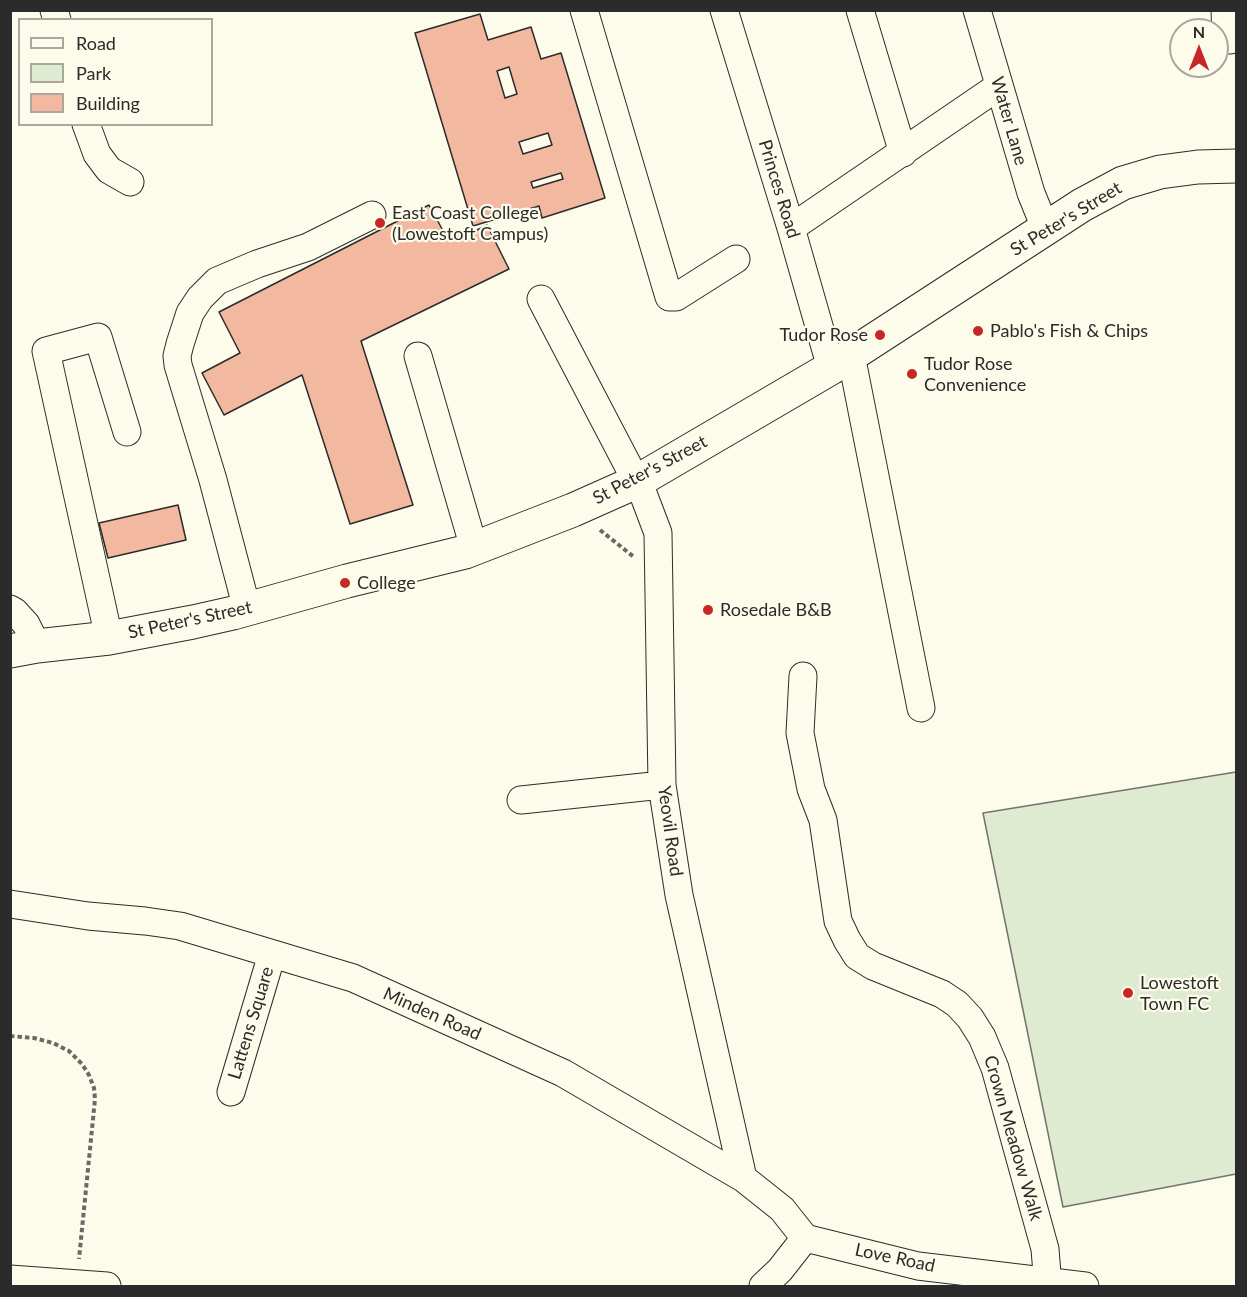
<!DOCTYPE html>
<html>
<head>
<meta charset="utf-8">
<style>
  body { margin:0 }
  #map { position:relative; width:1247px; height:1297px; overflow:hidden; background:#fdfbea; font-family:Lato,sans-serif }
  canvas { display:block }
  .frame { position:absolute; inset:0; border:12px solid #2b2b2b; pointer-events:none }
  .legend { position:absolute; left:18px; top:18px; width:195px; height:108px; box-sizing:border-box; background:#fdfbea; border:2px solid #a9a89e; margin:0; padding:8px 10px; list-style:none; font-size:18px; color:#2b2b2b }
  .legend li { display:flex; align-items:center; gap:12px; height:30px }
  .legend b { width:30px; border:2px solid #a9a89e }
  .north { position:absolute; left:1169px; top:18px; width:60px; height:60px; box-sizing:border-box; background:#fdfbea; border:2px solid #a9a89e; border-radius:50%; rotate:0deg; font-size:16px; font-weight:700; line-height:24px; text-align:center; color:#2b2b2b }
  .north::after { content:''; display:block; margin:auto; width:21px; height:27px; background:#c62828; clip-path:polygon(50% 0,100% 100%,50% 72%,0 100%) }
</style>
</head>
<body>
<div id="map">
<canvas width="1247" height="1297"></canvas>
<div class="frame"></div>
<ul class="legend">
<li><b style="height:8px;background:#fdfbea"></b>Road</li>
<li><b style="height:16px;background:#deebd1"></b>Park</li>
<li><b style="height:16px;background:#f2b8a0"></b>Building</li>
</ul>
<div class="north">N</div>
</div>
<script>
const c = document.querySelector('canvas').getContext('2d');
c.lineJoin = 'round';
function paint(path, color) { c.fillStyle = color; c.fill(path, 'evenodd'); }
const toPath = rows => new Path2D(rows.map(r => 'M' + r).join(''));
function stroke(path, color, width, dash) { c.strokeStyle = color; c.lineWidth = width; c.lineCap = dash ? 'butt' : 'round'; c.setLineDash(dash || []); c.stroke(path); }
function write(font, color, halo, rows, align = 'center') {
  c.font = font + ' Lato,sans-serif'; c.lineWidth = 4.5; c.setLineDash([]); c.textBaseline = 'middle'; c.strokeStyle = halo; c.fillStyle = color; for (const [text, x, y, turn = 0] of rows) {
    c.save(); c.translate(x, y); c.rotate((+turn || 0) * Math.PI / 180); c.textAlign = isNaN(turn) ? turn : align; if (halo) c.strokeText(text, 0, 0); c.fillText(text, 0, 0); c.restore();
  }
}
const green = toPath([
  [1236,772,1236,1174,1063,1207,983,813,1236,772]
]);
paint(green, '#deebd1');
stroke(green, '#74746e', 1.5);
const building = toPath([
  [480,14,488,40,531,27,541,59,561,53,605,198,542,218,539,206,473,226,415,33,480,14],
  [509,67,517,94,505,98,497,71,509,67],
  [548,133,552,145,523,154,519,142,548,133],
  [561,173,563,179,533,188,531,182,561,173],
  [429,205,447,238,466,229,469,234,487,225,509,269,361,341,413,505,350,524,302,375,224,415,202,373,240,353,219,312,429,205],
  [178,505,186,540,108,558,99,523,178,505]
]);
paint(building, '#f2b8a0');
stroke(building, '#2b2b2b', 1.5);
const minor = toPath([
  [54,10,57,20],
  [584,10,669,297,676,297,736,259],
  [724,10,791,228,831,368],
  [860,10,903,153],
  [977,10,1031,193,1046,230],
  [1225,10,1226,36,1230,40,1236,39],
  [86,124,97,154,109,170,130,182],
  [791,228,999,86],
  [541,299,644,496,658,533,662,785,679,895,743,1178],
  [851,355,921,708],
  [418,356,474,548],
  [10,609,15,612,26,624,37,646],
  [247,609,213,480,178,365,177,356,180,344,190,313,200,298,217,281,257,264,308,247,372,215],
  [109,638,46,351,98,337,127,432],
  [803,676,800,733,811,789,823,820,838,921,847,940,857,956,873,966,942,994,957,1004,970,1018,982,1037,995,1068,1045,1249,1048,1286],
  [521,800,662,785],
  [10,904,88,916,145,921,180,926,353,978,563,1073,743,1178,782,1209,805,1238],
  [231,1092,272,954],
  [805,1238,918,1266,1085,1286],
  [10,1279,107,1286],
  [763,1286,780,1270,805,1238]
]);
const major = toPath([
  [10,651,37,646,109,638,193,622,233,613,347,581,465,552,573,510,636,482,831,368,1082,205,1123,183,1160,172,1198,167,1236,166]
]);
stroke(minor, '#2b2b2b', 29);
stroke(major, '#2b2b2b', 35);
stroke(toPath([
  [600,530,634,557],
  [10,1036,34,1038,53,1043,69,1051,82,1064,89,1075,94,1088,95,1099,79,1259]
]), '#6a6964', 4, [4.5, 3]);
stroke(minor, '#fdfbea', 27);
stroke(major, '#fdfbea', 33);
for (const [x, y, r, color] of [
  [380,223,6,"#c62828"],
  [978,331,6,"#c62828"],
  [880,335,6,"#c62828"],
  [912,374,6,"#c62828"],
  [345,583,6,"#c62828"],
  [708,610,6,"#c62828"],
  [1128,993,6,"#c62828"]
]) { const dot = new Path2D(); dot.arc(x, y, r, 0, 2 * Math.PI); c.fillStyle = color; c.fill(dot); stroke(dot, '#fdfbea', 2); }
write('18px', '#2b2b2b', '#fdfbea', [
  ["Water Lane",1009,121,74],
  ["Princes Road",779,189,73],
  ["St Peter's Street",1066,219,-31],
  ["St Peter's Street",650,470,-28],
  ["St Peter's Street",190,620,-12],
  ["Yeovil Road",670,831,82],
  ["Minden Road",432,1014,24],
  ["Lattens Square",251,1023,-73],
  ["Crown Meadow Walk",1013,1138,74],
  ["Love Road",895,1258,12]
]);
write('18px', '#2b2b2b', '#fdfbea', [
  ["East Coast College",392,213],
  ["(Lowestoft Campus)",392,234],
  ["Pablo's Fish & Chips",990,331],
  ["Tudor Rose",868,335,"right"],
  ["Tudor Rose",924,364],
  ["Convenience",924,385],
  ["College",357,583],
  ["Rosedale B&B",720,610],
  ["Lowestoft",1140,983],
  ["Town FC",1140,1004]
], 'left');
</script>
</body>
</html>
